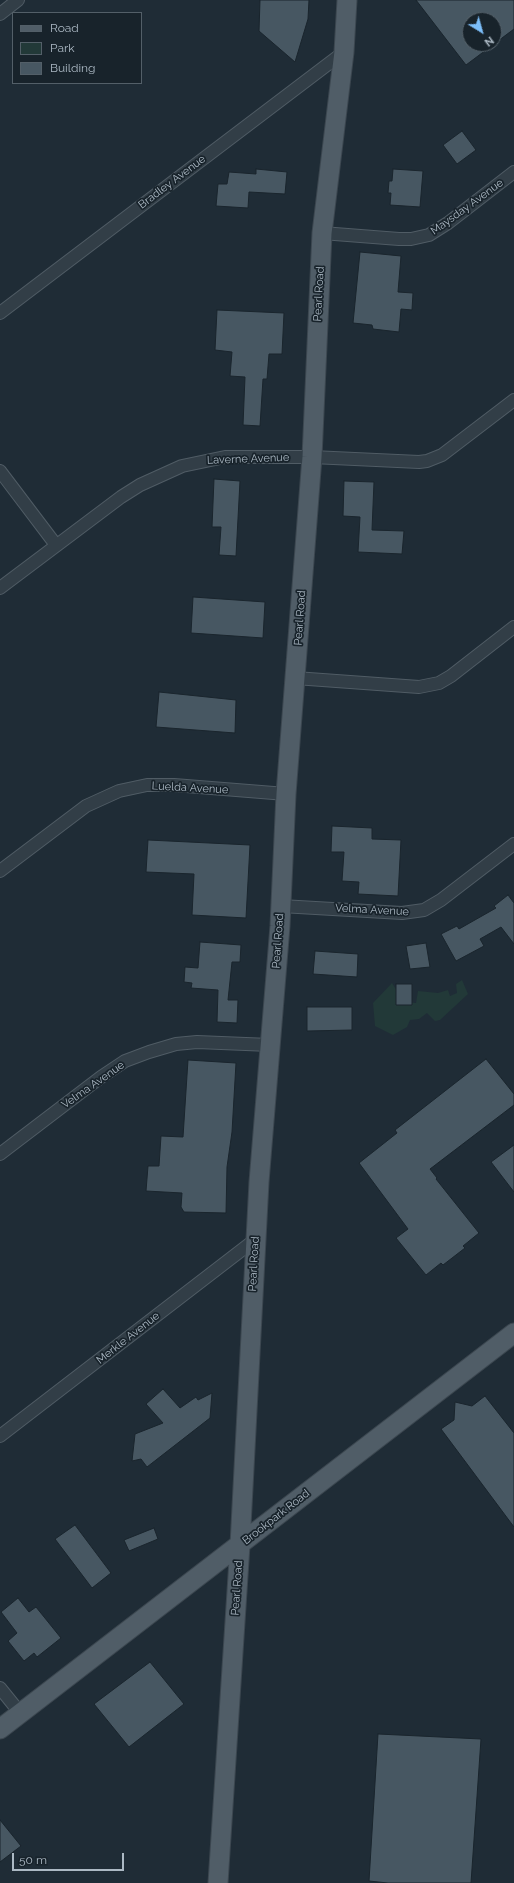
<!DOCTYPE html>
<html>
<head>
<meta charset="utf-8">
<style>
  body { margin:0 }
  #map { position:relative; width:514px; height:1883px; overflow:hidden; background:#1f2c36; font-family:Raleway,sans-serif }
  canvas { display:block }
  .legend { position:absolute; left:12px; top:12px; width:130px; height:72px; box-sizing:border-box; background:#18232b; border:1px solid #535f68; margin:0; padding:5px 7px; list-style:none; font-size:12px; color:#acb9c4 }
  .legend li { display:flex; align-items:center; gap:8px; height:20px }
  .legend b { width:20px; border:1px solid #535f68 }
  .north { position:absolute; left:462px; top:12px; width:40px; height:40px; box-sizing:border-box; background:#18232b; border:1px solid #535f68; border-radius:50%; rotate:143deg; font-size:11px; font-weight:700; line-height:16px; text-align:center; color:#acb9c4 }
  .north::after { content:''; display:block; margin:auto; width:14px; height:18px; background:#7cbef9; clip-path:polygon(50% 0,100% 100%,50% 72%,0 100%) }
  .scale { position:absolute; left:12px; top:1853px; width:112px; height:18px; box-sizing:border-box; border:2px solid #acb9c4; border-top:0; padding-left:5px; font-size:12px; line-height:14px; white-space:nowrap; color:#acb9c4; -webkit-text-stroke:3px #18232b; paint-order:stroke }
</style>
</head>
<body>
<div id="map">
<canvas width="514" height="1883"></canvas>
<ul class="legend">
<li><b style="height:5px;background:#505d67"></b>Road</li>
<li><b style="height:11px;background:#223938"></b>Park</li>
<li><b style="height:11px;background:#475762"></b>Building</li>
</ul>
<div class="north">N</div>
<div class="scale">50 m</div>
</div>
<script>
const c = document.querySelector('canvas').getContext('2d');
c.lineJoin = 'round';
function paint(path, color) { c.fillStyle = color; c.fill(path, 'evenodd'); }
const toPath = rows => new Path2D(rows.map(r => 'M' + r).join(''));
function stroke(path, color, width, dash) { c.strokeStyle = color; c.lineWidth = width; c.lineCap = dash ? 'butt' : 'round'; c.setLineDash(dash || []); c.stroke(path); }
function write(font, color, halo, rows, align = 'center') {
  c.font = font + ' Raleway,sans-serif'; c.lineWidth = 3.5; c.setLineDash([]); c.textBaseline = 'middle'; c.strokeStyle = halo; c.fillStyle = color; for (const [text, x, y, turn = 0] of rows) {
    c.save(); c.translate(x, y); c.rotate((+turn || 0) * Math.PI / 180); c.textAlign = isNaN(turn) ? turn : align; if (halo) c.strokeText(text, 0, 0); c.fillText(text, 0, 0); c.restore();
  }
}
paint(toPath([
  [462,980,468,994,440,1020,435,1021,427,1013,419,1019,410,1020,407,1027,393,1035,375,1026,373,1003,392,983,397,991,407,1002,416,1003,418,991,438,993,448,990,450,996,457,993,456,984]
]), '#223938');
const building = toPath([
  [260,0,309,0,308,19,295,62,259,31,260,0],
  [416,0,514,0,514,29,494,44,494,20,470,20,470,44,494,44,466,65,416,0],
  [462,131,476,150,457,164,443,145,462,131],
  [256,169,287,172,285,194,249,192,248,208,216,206,218,184,227,184,229,172,256,174,256,169],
  [393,169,423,171,420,207,390,205,391,193,388,193,389,181,392,181,393,169],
  [360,252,401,256,398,292,413,293,412,310,401,309,399,332,373,329,372,325,353,323,360,252],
  [217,310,284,313,282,354,269,354,267,379,263,379,260,426,243,425,245,377,230,376,232,352,215,350,217,310],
  [214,479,240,481,236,556,219,555,221,527,212,527,214,479],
  [344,481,374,482,372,530,404,531,402,554,358,552,360,517,343,516,344,481],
  [193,597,265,602,263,638,191,633,193,597],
  [159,692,236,700,235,733,156,727,159,692],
  [332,826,372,828,372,839,401,840,398,896,358,894,359,882,342,881,344,852,331,852,332,826],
  [148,840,250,845,246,918,192,915,194,874,146,872,148,840],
  [508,895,514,903,514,944,501,927,480,939,484,946,456,961,441,934,457,926,459,929,496,908,494,906,508,895],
  [200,942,241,945,240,962,232,962,228,1000,238,1000,237,1023,217,1022,218,990,191,988,192,983,184,982,185,967,198,968,200,942],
  [426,943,430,967,410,969,406,946,426,943],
  [315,951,358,954,357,977,313,974,315,951],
  [396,984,412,984,412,1005,396,1005,396,984],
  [307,1007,352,1007,352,1030,307,1031,307,1007],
  [486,1059,514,1094,514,1105,430,1169,437,1178,436,1179,479,1233,463,1246,465,1248,443,1265,441,1263,426,1275,396,1238,408,1229,359,1163,397,1133,395,1130,486,1059],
  [188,1060,236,1063,232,1132,227,1167,226,1213,184,1212,181,1207,182,1193,146,1191,148,1166,159,1166,161,1136,183,1137,188,1060],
  [514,1145,514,1192,491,1162,514,1145],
  [163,1389,180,1408,196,1397,198,1400,212,1393,210,1418,147,1467,141,1459,132,1461,135,1434,163,1423,146,1404,163,1389],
  [485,1396,514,1433,514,1527,441,1429,454,1420,455,1402,472,1406,485,1396],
  [75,1525,111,1573,92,1588,55,1539,75,1525],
  [154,1528,158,1539,129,1551,124,1540,154,1528],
  [18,1598,29,1612,36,1607,61,1638,37,1657,34,1653,24,1661,8,1641,17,1633,1,1612,18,1598],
  [150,1662,184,1704,129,1747,94,1704,150,1662],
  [378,1734,481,1739,471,1883,388,1883,369,1881,378,1734],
  [0,1820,21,1846,0,1862,0,1820]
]);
paint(building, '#475762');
stroke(building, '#1a252d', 1);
const minor = toPath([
  [0,14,18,0],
  [322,233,399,239,411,239,429,235,448,223,514,172],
  [0,313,344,52],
  [0,471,56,545],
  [0,588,121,497,140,485,182,466,225,457,312,457,419,462,427,461,442,455,514,400],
  [295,678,419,687,439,683,451,676,514,627],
  [0,871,86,806,119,791,147,785,174,785,286,794],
  [281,906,402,913,424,910,441,900,514,844],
  [0,1154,101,1077,125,1061,149,1052,176,1044,197,1042,270,1045],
  [0,1436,256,1239],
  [0,1688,21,1714]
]);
const primary = toPath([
  [0,1729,514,1333],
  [218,1883,240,1545,259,1182,280,926,286,794,312,457,322,233,344,52,347,0]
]);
stroke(minor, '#505c65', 14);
stroke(primary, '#3c4750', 21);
stroke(minor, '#323e47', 12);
stroke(primary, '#505d67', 19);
write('11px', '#acb9c4', '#18232b', [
  ["Bradley Avenue",172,182,-37],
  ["Maysday Avenue",467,207,-36],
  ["Pearl Road",319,294,-87],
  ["Laverne Avenue",248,459,-2],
  ["Pearl Road",300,618,-86],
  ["Luelda Avenue",190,788,3],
  ["Velma Avenue",372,910,3],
  ["Pearl Road",278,941,-86],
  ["Velma Avenue",93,1085,-35],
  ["Pearl Road",254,1264,-87],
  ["Merkle Avenue",128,1338,-38],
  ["Brookpark Road",276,1517,-38],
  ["Pearl Road",237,1588,-86]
]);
</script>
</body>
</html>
